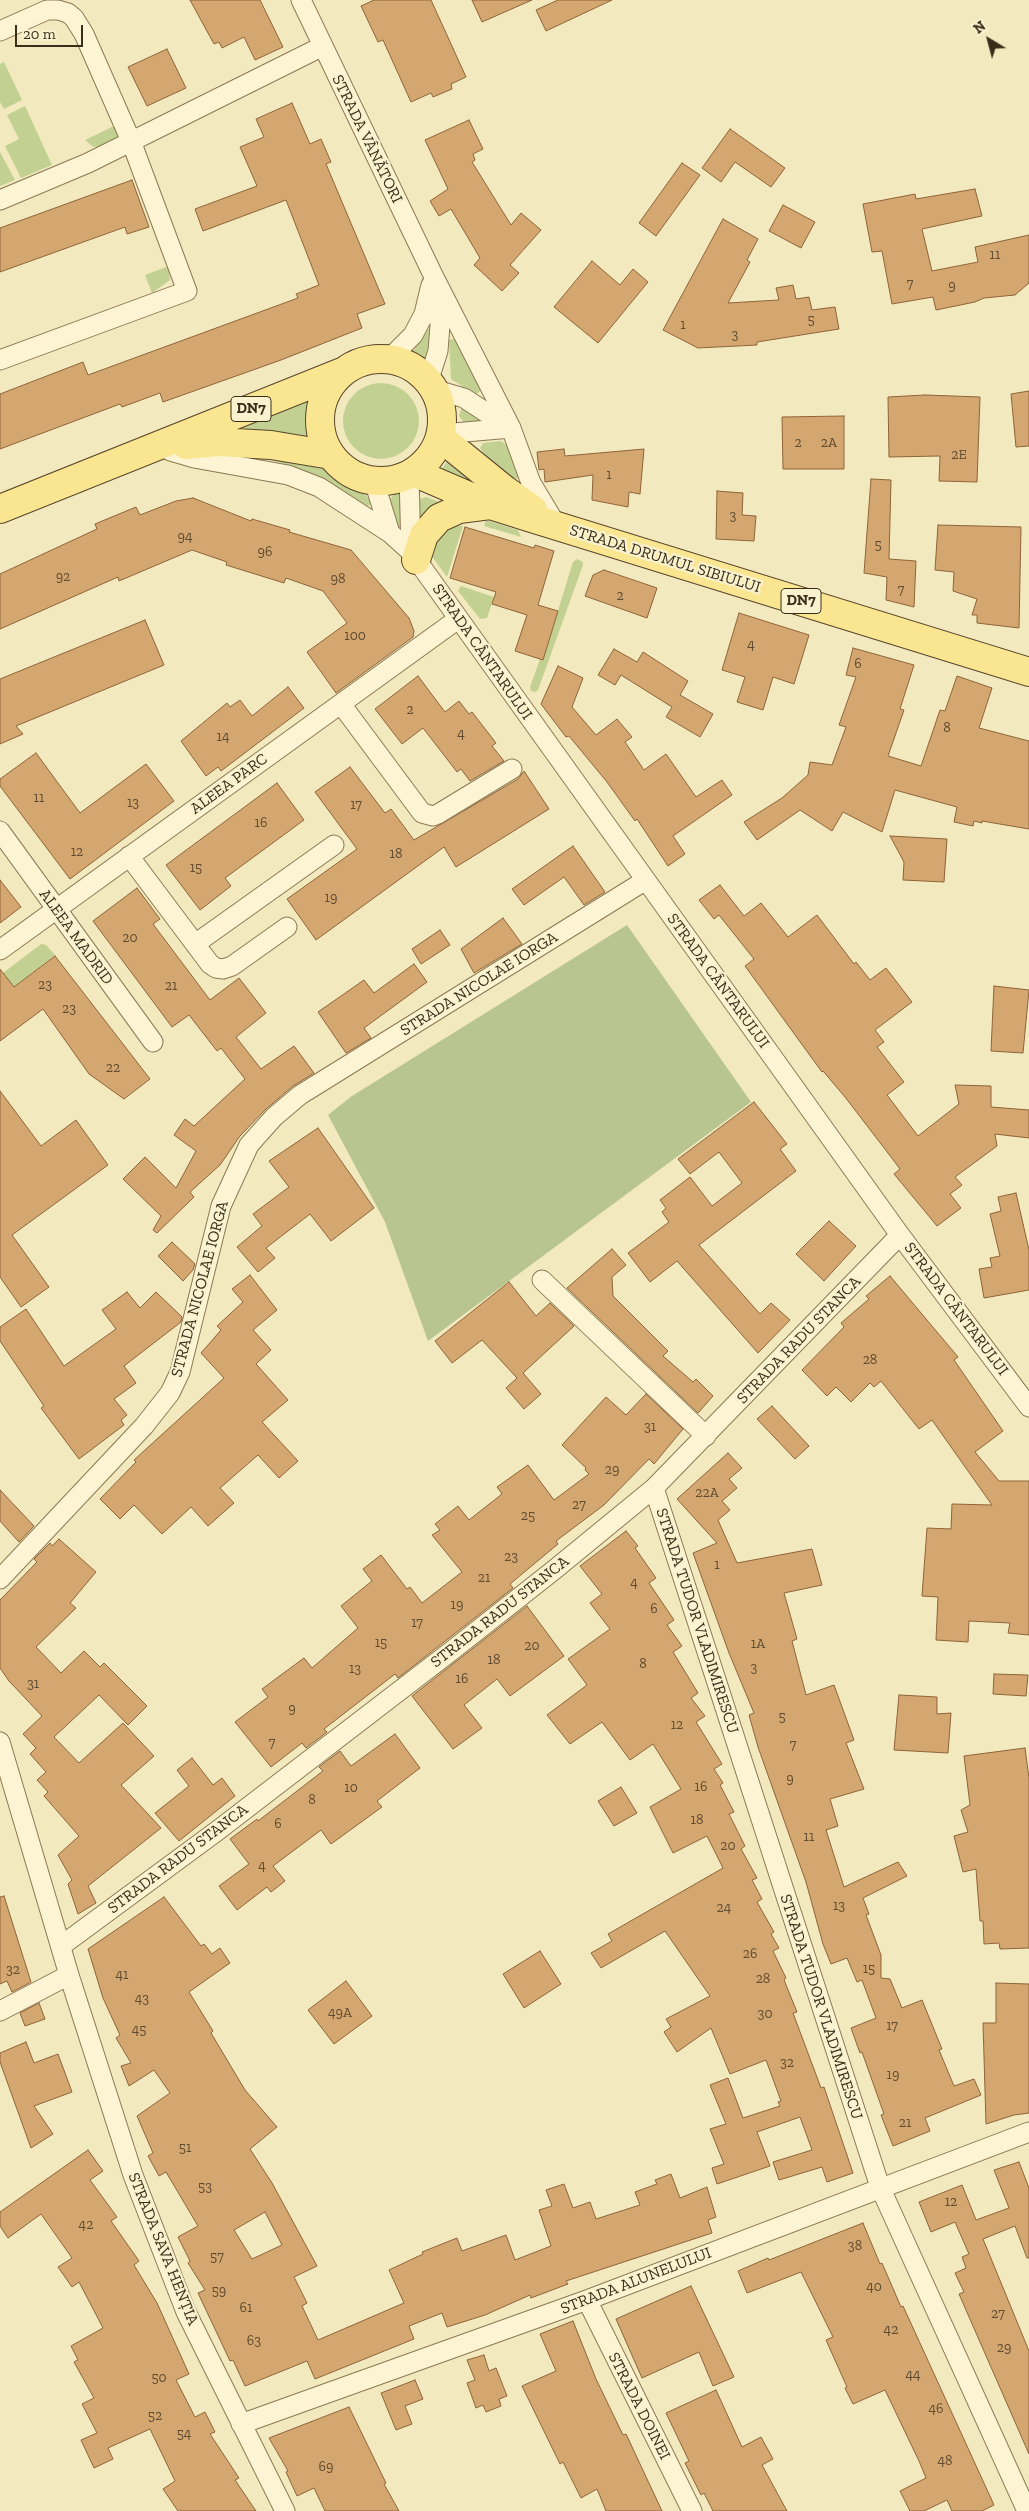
<!DOCTYPE html>
<html>
<head>
<meta charset="utf-8">
<style>
  body { margin:0 }
  #map { position:relative; width:1029px; height:2511px; overflow:hidden; background:#f2e9be; font-family:"Zilla Slab",serif }
  canvas { display:block }
  .north { position:absolute; left:964px; top:15px; width:50px; height:50px; -webkit-text-stroke:4px #f9f2ce; paint-order:stroke; rotate:323deg; font-size:14px; font-weight:700; line-height:20px; text-align:center; color:#3a2e1b }
  .north::after { content:''; display:block; margin:auto; width:18px; height:22px; background:#3a2e1b; clip-path:polygon(50% 0,100% 100%,50% 72%,0 100%) }
  .scale { position:absolute; left:15px; top:25px; width:68px; height:22px; box-sizing:border-box; border:2px solid #3a2e1b; border-top:0; padding-left:6px; font-size:15px; line-height:18px; white-space:nowrap; color:#3a2e1b; -webkit-text-stroke:4px #f9f2ce; paint-order:stroke }
</style>
</head>
<body>
<div id="map">
<canvas width="1029" height="2511"></canvas>
<div class="north">N</div>
<div class="scale">20 m</div>
</div>
<script>
const c = document.querySelector('canvas').getContext('2d');
c.lineJoin = 'round';
function paint(path, color) { c.fillStyle = color; c.fill(path, 'evenodd'); }
const toPath = rows => new Path2D(rows.map(r => 'M' + r).join(''));
function stroke(path, color, width, dash) { c.strokeStyle = color; c.lineWidth = width; c.lineCap = dash ? 'butt' : 'round'; c.setLineDash(dash || []); c.stroke(path); }
function write(font, color, halo, rows, align = 'center') {
  c.font = font + ' "Zilla Slab",serif'; c.lineWidth = 4.5; c.setLineDash([]); c.textBaseline = 'middle'; c.strokeStyle = halo; c.fillStyle = color; for (const [text, x, y, turn = 0] of rows) {
    c.save(); c.translate(x, y); c.rotate((+turn || 0) * Math.PI / 180); c.textAlign = isNaN(turn) ? turn : align; if (halo) c.strokeText(text, 0, 0); c.fillText(text, 0, 0); c.restore();
  }
}
paint(toPath([
  [4,62,22,100,4,109,0,102,0,64],
  [25,106,52,165,21,178,5,146,19,139,7,115],
  [116,125,118,133,115,142,101,149,92,146,85,140],
  [0,152,15,180,0,186],
  [169,266,170,280,152,293,145,275],
  [432,324,430,362,413,351],
  [459,338,481,390,476,395,451,379,449,340],
  '343 421a38 38 0 1 1 76 0a38 38 0 1 1-76 0Z',
  [312,394,310,435,306,438,269,431,218,433],
  [462,406,496,425,469,429,459,416],
  [501,441,508,446,520,475,517,479,513,480,494,466,480,448,483,443],
  [223,451,326,467,340,480,366,495,372,503,367,507,349,495,287,465,271,460,223,456],
  [450,457,494,492,441,470],
  [396,492,400,492,404,533,399,531,389,500],
  [426,497,443,503,419,523,420,499],
  [486,520,518,530,521,537,484,526],
  [454,525,463,526,447,577,431,555,435,536],
  [577,559,583,562,583,565,538,690,535,692,531,691,530,687,540,659,543,659,573,562],
  [461,586,494,597,487,618,480,619,458,591],
  [41,944,46,945,55,955,14,987,3,973]
]), '#c2d191');
paint(toPath([
  [627,925,751,1102,428,1341,385,1222,328,1115,352,1096]
]), '#b8c591');
const building = toPath([
  [190,0,260,0,283,47,255,60,244,37,222,48,219,42,214,44,190,0],
  [374,0,431,0,466,77,451,84,452,89,433,97,431,93,411,102,383,40,378,42,361,6,374,0],
  [472,0,532,0,482,22,472,0],
  [558,0,612,0,546,31,536,10,558,0],
  [167,49,186,88,147,106,128,67,167,49],
  [292,103,310,144,321,139,331,162,326,164,385,304,357,314,362,328,281,360,163,402,160,393,122,407,120,404,0,449,0,394,83,362,88,375,298,298,296,294,319,285,286,200,203,231,195,209,257,186,240,147,264,137,256,119,292,103],
  [469,120,483,149,473,154,475,160,472,162,511,225,521,213,541,230,510,265,519,273,502,291,474,265,480,258,451,209,439,216,430,201,448,189,425,140,469,120],
  [730,129,785,168,771,187,735,162,721,182,702,168,730,129],
  [682,163,700,175,656,236,639,223,682,163],
  [132,180,149,227,127,234,125,227,0,272,0,228,132,180],
  [975,189,982,216,922,229,932,271,978,262,975,247,1029,235,1029,283,1015,295,984,298,975,302,936,310,933,297,892,304,882,251,872,252,863,204,915,194,916,199,975,189],
  [783,205,815,222,801,248,769,231,783,205],
  [723,219,758,239,747,260,750,262,728,303,779,300,776,288,793,285,796,299,809,297,812,310,835,307,839,329,757,342,757,345,698,348,663,330,723,219],
  [592,261,620,285,633,269,648,282,598,343,554,307,592,261],
  [1029,391,1029,446,1016,447,1011,394,1029,391],
  [925,395,980,397,977,482,939,481,940,456,889,457,888,397,925,395],
  [844,416,844,469,783,469,782,417,844,416],
  [564,449,565,456,644,449,640,494,629,492,628,507,592,500,593,475,545,482,544,469,539,470,537,452,564,449],
  [871,479,891,480,889,559,916,561,914,607,886,600,887,577,864,573,871,479],
  [717,491,743,493,742,515,756,516,754,541,716,539,717,491],
  [193,498,251,521,252,519,290,530,289,532,351,550,409,618,414,631,413,637,336,693,307,652,347,623,323,591,286,578,284,583,226,565,227,562,192,550,119,581,118,577,0,629,0,574,97,529,95,524,136,507,140,515,176,501,193,498],
  [938,525,1021,527,1019,628,977,623,977,615,972,615,977,599,953,591,954,572,935,570,938,525],
  [465,527,534,548,535,545,554,551,538,605,558,611,543,660,515,651,527,615,492,604,496,592,450,578,465,527],
  [604,570,657,588,647,618,585,596,593,575,604,570],
  [739,613,809,635,794,684,773,677,763,710,737,702,745,677,722,670,739,613],
  [145,620,164,665,16,726,23,734,0,744,0,679,145,620],
  [853,648,914,665,900,709,904,710,888,756,921,766,940,710,945,711,957,676,992,688,979,728,1029,741,1029,829,982,821,982,823,974,821,973,826,954,822,957,807,895,790,882,832,843,812,832,831,800,810,757,840,744,822,782,798,808,775,810,762,832,765,846,727,839,725,856,677,846,675,853,648],
  [614,649,637,662,643,652,688,681,680,695,713,714,700,737,666,717,672,707,621,675,615,685,598,675,614,649],
  [558,666,583,678,572,707,596,735,617,719,632,737,625,742,644,770,666,754,696,797,722,780,732,795,673,836,685,854,668,866,637,819,635,821,607,782,569,736,566,737,541,704,558,666],
  [418,676,445,712,459,701,469,714,472,712,496,743,492,746,504,761,470,781,461,769,457,772,423,728,402,744,375,709,418,676],
  [288,687,304,708,221,771,218,767,206,776,181,741,227,703,230,707,240,700,252,716,288,687],
  [36,753,80,813,146,764,174,801,70,879,0,786,0,779,36,753],
  [350,767,385,813,391,809,414,840,518,779,524,771,549,809,456,867,444,847,316,940,287,899,357,849,315,792,350,767],
  [277,783,304,820,225,878,231,886,200,910,166,865,277,783],
  [890,836,947,839,944,882,903,880,904,862,890,836],
  [573,846,605,892,584,905,564,877,524,905,512,889,573,846],
  [0,880,21,907,0,923,0,880],
  [720,885,744,916,761,903,788,937,817,915,854,964,856,962,870,980,886,968,912,1002,875,1030,884,1042,877,1047,904,1082,887,1095,918,1136,959,1104,955,1085,991,1086,991,1107,1029,1110,1029,1138,995,1134,997,1146,955,1177,962,1185,950,1194,961,1208,937,1226,894,1174,900,1169,891,1157,845,1097,823,1071,822,1072,745,966,754,959,719,915,714,919,699,900,720,885],
  [137,888,160,919,153,924,210,1000,239,978,266,1013,236,1037,261,1069,294,1046,314,1073,293,1086,266,1109,240,1136,220,1165,190,1192,194,1197,157,1233,153,1230,161,1216,123,1179,145,1157,176,1188,196,1151,174,1135,185,1119,194,1126,245,1079,221,1048,217,1051,189,1015,172,1027,93,921,137,888],
  [503,918,522,944,474,973,461,949,503,918],
  [440,930,450,945,421,964,412,949,440,930],
  [55,956,150,1079,124,1099,89,1074,43,1009,0,1041,0,969,14,987,55,956],
  [414,964,427,982,364,1028,371,1038,346,1053,318,1012,364,980,374,993,414,964],
  [994,986,1029,990,1023,1053,991,1051,994,986],
  [0,1091,41,1146,76,1120,108,1165,12,1235,49,1287,21,1307,0,1277,0,1091],
  [754,1102,787,1144,780,1149,796,1171,699,1245,760,1314,771,1303,790,1320,758,1353,677,1261,650,1282,628,1253,669,1222,662,1212,666,1208,660,1200,690,1177,712,1206,742,1183,719,1152,690,1174,678,1159,754,1102],
  [318,1128,374,1208,331,1241,310,1214,266,1248,275,1258,258,1272,237,1247,262,1226,253,1214,289,1187,269,1161,318,1128],
  [1016,1193,1029,1250,1029,1290,984,1298,979,1269,992,1267,990,1258,1000,1256,990,1214,1001,1211,998,1197,1016,1193],
  [829,1221,856,1246,824,1281,796,1254,829,1221],
  [172,1242,195,1264,193,1270,183,1281,158,1256,172,1242],
  [612,1249,626,1265,612,1277,613,1296,668,1351,663,1356,693,1382,696,1379,713,1396,698,1413,567,1288,612,1249],
  [250,1275,277,1310,253,1330,271,1350,256,1364,288,1400,262,1422,298,1461,279,1478,258,1455,220,1488,234,1503,208,1526,191,1507,162,1534,134,1505,120,1519,100,1499,136,1462,134,1460,224,1378,201,1353,221,1330,217,1326,243,1302,232,1289,250,1275],
  [890,1276,958,1357,954,1360,1003,1431,975,1452,999,1481,1029,1481,1029,1635,1008,1633,1010,1623,969,1621,968,1642,936,1640,938,1597,922,1596,927,1528,951,1529,952,1504,992,1505,932,1420,919,1429,881,1381,874,1387,870,1383,851,1402,836,1387,827,1396,802,1370,844,1327,841,1323,869,1299,866,1296,890,1276],
  [509,1282,536,1316,550,1303,574,1326,523,1373,541,1394,524,1409,506,1388,517,1378,482,1340,452,1363,435,1341,509,1282],
  [127,1292,140,1308,156,1292,182,1317,181,1322,124,1366,136,1383,114,1399,127,1415,121,1420,124,1425,79,1459,41,1408,44,1406,0,1341,0,1327,26,1309,64,1366,116,1329,102,1310,127,1292],
  [646,1394,683,1429,654,1464,649,1459,604,1505,556,1541,558,1544,510,1584,513,1588,398,1678,395,1674,324,1729,327,1732,306,1748,302,1743,271,1767,235,1722,268,1697,262,1689,304,1658,312,1668,358,1628,341,1606,372,1581,363,1569,381,1555,407,1589,410,1587,422,1603,462,1572,432,1535,440,1530,435,1524,458,1506,469,1520,502,1494,497,1487,528,1465,554,1500,589,1474,585,1470,586,1468,562,1445,606,1397,626,1415,646,1394],
  [772,1406,809,1446,795,1459,757,1419,772,1406],
  [728,1453,742,1468,729,1479,737,1488,722,1501,730,1510,718,1520,737,1563,812,1549,822,1585,784,1593,797,1639,792,1641,806,1695,834,1685,854,1740,846,1743,864,1789,830,1799,838,1826,826,1830,844,1887,898,1862,907,1876,863,1898,869,1914,866,1915,881,1955,881,1978,890,1979,902,2008,922,2000,942,2049,939,2050,954,2086,974,2079,981,2095,925,2118,930,2131,893,2146,881,2115,884,2114,862,2052,860,2053,851,2028,876,2018,862,1980,857,1982,847,1958,831,1964,823,1944,806,1882,758,1747,749,1715,754,1713,729,1653,693,1553,717,1543,677,1499,728,1453],
  [0,1490,34,1526,19,1542,0,1521,0,1490],
  [626,1531,638,1546,635,1548,656,1578,649,1583,674,1620,667,1625,682,1646,673,1652,698,1693,691,1698,705,1716,696,1722,722,1764,714,1769,723,1783,720,1785,734,1812,729,1814,745,1846,741,1849,757,1878,752,1880,762,1899,757,1902,774,1932,771,1934,779,1948,773,1951,786,1978,784,1980,797,2012,793,2013,821,2088,824,2087,853,2173,827,2182,822,2167,779,2180,773,2162,812,2150,800,2117,757,2132,770,2166,717,2184,712,2168,724,2164,710,2129,726,2124,710,2085,728,2078,743,2118,780,2106,778,2102,781,2101,766,2060,730,2074,711,2028,677,2052,664,2032,671,2027,666,2019,710,1996,665,1931,601,1968,591,1953,612,1941,608,1934,723,1868,707,1836,673,1853,650,1807,681,1789,653,1744,630,1760,602,1722,570,1744,547,1715,587,1685,568,1659,610,1629,590,1603,602,1594,580,1566,626,1531],
  [59,1539,96,1572,70,1603,76,1608,36,1647,61,1673,84,1651,100,1667,104,1663,147,1706,128,1725,99,1695,54,1737,79,1763,123,1723,154,1756,121,1785,161,1828,88,1886,96,1903,78,1914,68,1884,72,1880,58,1855,79,1836,44,1796,48,1792,37,1780,46,1772,30,1754,36,1748,23,1734,42,1716,9,1681,0,1668,0,1600,37,1562,34,1559,50,1543,52,1546,59,1539],
  [527,1606,564,1656,510,1696,497,1679,464,1705,482,1728,453,1749,412,1696,527,1606],
  [994,1674,1028,1675,1026,1696,993,1694,994,1674],
  [899,1695,937,1697,937,1714,951,1713,948,1753,894,1750,899,1695],
  [395,1734,420,1768,377,1801,382,1807,331,1844,321,1830,273,1866,285,1881,271,1892,267,1887,237,1910,219,1886,249,1864,230,1839,257,1819,258,1821,323,1771,319,1767,340,1751,351,1766,395,1734],
  [1025,1748,1029,1778,1029,1948,1000,1949,999,1943,984,1944,983,1921,980,1921,976,1869,963,1872,954,1836,968,1832,961,1810,970,1805,964,1756,1025,1748],
  [192,1758,213,1785,222,1778,235,1796,179,1841,155,1813,189,1786,177,1770,192,1758],
  [621,1787,637,1813,614,1826,598,1801,621,1787],
  [4,1896,31,1982,12,1992,7,1981,0,1984,0,1897,4,1896],
  [164,1897,201,1946,204,1944,212,1954,220,1948,230,1963,189,1992,213,2031,211,2033,245,2090,277,2127,250,2149,272,2183,317,2266,294,2277,307,2303,302,2306,318,2340,404,2303,389,2270,423,2254,422,2252,457,2238,462,2251,506,2235,515,2260,551,2246,539,2210,552,2206,546,2190,564,2184,573,2208,590,2202,596,2219,640,2205,635,2192,657,2184,655,2180,671,2174,680,2198,707,2187,716,2217,708,2220,712,2233,566,2281,568,2284,531,2298,530,2295,485,2315,447,2327,442,2313,409,2326,414,2339,315,2379,307,2361,245,2386,233,2360,230,2361,198,2293,205,2290,188,2263,190,2261,178,2237,198,2226,166,2172,159,2176,148,2156,153,2153,137,2116,170,2093,154,2070,129,2086,121,2066,131,2063,116,2038,120,2035,103,1998,88,1949,164,1897],
  [265,2212,282,2245,252,2259,234,2230,265,2212],
  [540,1951,561,1984,524,2008,503,1974,540,1951],
  [346,1981,372,2016,334,2044,308,2010,346,1981],
  [996,1983,1029,1984,1029,2113,1014,2115,986,2124,983,2023,996,2023,996,1983],
  [39,2003,45,2019,25,2026,20,2013,39,2003],
  [26,2042,34,2063,58,2054,72,2092,34,2106,53,2134,31,2148,0,2062,0,2053,26,2042],
  [88,2150,103,2171,90,2180,117,2217,111,2221,139,2261,134,2265,157,2303,189,2374,176,2380,195,2417,205,2412,215,2432,210,2434,239,2478,235,2480,256,2511,178,2511,163,2489,175,2481,150,2429,108,2448,113,2459,94,2468,81,2440,97,2433,82,2404,94,2398,74,2362,78,2360,71,2346,103,2328,79,2282,72,2287,58,2267,72,2258,41,2214,8,2238,0,2226,0,2212,88,2150],
  [1019,2162,1029,2188,1029,2258,1027,2258,1015,2226,983,2239,1029,2351,1029,2454,959,2294,964,2292,955,2273,966,2268,962,2257,969,2254,955,2222,931,2232,919,2202,962,2185,976,2220,1009,2208,994,2170,1019,2162],
  [863,2223,880,2264,882,2263,901,2307,903,2306,994,2505,982,2511,952,2511,947,2500,924,2511,910,2511,900,2491,926,2478,919,2461,885,2390,853,2404,845,2388,847,2387,826,2340,833,2337,801,2272,747,2293,738,2271,768,2258,769,2260,863,2223],
  [691,2286,734,2377,713,2386,699,2352,642,2378,616,2319,691,2286],
  [573,2321,596,2379,623,2435,626,2434,662,2511,606,2511,597,2489,581,2498,563,2462,560,2464,522,2386,556,2371,540,2334,573,2321],
  [484,2355,489,2371,496,2368,507,2396,499,2399,501,2406,486,2412,483,2405,476,2408,467,2383,475,2380,467,2360,484,2355],
  [415,2380,423,2399,405,2406,412,2424,396,2430,381,2393,415,2380],
  [716,2390,742,2447,761,2437,773,2459,762,2465,787,2511,713,2511,704,2493,701,2495,685,2463,689,2461,666,2413,716,2390],
  [349,2407,386,2483,384,2484,399,2511,325,2511,314,2488,297,2496,286,2472,288,2471,269,2438,349,2407]
]);
paint(building, '#d4a670');
stroke(building, '#8e6438', 1);
const minor = toPath([
  [301,0,434,277,511,428,531,483,552,518],
  [0,31,47,10,58,10,68,13,74,18,84,34,131,141,187,291,0,360],
  [0,200,88,163,323,46],
  [388,360,413,335,424,314,431,285],
  [428,382,438,351,440,325,436,291],
  [433,389,464,398,510,428],
  [442,434,511,428],
  [170,451,194,458,288,475,319,487,390,533],
  [409,475,411,552],
  [374,481,390,533,411,552,900,1235,1029,1407],
  [341,704,422,813,433,816,438,814,512,769],
  [0,831,153,1042],
  [129,856,210,964,216,968,223,969,232,966,287,927],
  [195,944,334,845],
  [0,950,458,619],
  [542,1280,706,1436],
  [654,1488,880,2187,1027,2511],
  [0,1579,144,1426,170,1393,180,1372,221,1206,249,1145,274,1117,300,1095,646,880],
  [0,1742,69,1975,133,2175,186,2312,285,2511],
  [61,1946,217,1831,450,1652,554,1570,654,1488,900,1235],
  [0,2011,69,1975],
  [587,2300,692,2511],
  [241,2424,587,2300,1029,2132]
]);
const primary = toPath([
  '320 420a61 61 0 1 1 122 0a61 61 0 1 1-122 0Z',
  [441,438,505,490,533,510],
  [186,445,218,442,271,445,331,455],
  [413,472,490,505,528,517,1029,672],
  [0,509,342,372],
  [416,560,424,535,439,518,459,509,490,505]
]);
stroke(minor, '#8c7955', 21);
stroke(primary, '#59452a', 30);
stroke(minor, '#fcf4d2', 19);
stroke(primary, '#fae691', 28);
write('14px', '#604c30', null, [
  ["11",995,255],
  ["7",910,284],
  ["9",952,286],
  ["5",811,320],
  ["1",683,325],
  ["3",735,335],
  ["2",798,443],
  ["2A",829,443],
  ["2E",959,455],
  ["1",609,475],
  ["3",733,516],
  ["94",185,537],
  ["5",878,545],
  ["96",265,552],
  ["92",63,577],
  ["98",338,579],
  ["7",901,590],
  ["2",620,596],
  ["100",355,636],
  ["4",751,645],
  ["6",858,664],
  ["2",410,710],
  ["8",947,728],
  ["4",461,734],
  ["14",223,737],
  ["11",39,798],
  ["13",133,803],
  ["17",356,805],
  ["16",261,823],
  ["12",77,852],
  ["18",396,854],
  ["15",196,868],
  ["19",331,898],
  ["20",130,938],
  ["23",45,985],
  ["21",171,986],
  ["23",69,1009],
  ["22",113,1068],
  ["28",870,1360],
  ["31",650,1427],
  ["29",612,1470],
  ["22A",707,1493],
  ["27",579,1505],
  ["25",528,1516],
  ["23",511,1557],
  ["1",717,1565],
  ["21",484,1578],
  ["4",634,1583],
  ["19",457,1605],
  ["6",654,1609],
  ["17",417,1623],
  ["15",381,1643],
  ["1A",758,1644],
  ["20",532,1646],
  ["18",494,1660],
  ["8",643,1664],
  ["3",754,1668],
  ["13",355,1669],
  ["16",462,1679],
  ["31",33,1684],
  ["9",292,1709],
  ["5",782,1717],
  ["12",677,1725],
  ["7",272,1743],
  ["7",793,1745],
  ["9",790,1779],
  ["16",701,1787],
  ["10",351,1788],
  ["8",312,1800],
  ["18",697,1820],
  ["6",278,1824],
  ["11",809,1837],
  ["20",728,1846],
  ["4",262,1866],
  ["13",839,1906],
  ["24",724,1908],
  ["26",750,1954],
  ["15",869,1969],
  ["32",13,1970],
  ["41",122,1975],
  ["28",763,1979],
  ["43",142,1999],
  ["49A",340,2013],
  ["30",765,2014],
  ["17",892,2026],
  ["45",139,2030],
  ["32",787,2063],
  ["19",893,2075],
  ["21",905,2123],
  ["51",185,2148],
  ["53",205,2187],
  ["12",951,2202],
  ["42",86,2225],
  ["38",855,2246],
  ["57",217,2257],
  ["40",874,2287],
  ["59",219,2291],
  ["61",246,2308],
  ["27",998,2314],
  ["42",891,2330],
  ["63",254,2341],
  ["29",1004,2348],
  ["44",913,2375],
  ["50",159,2378],
  ["46",936,2409],
  ["52",155,2416],
  ["54",184,2434],
  ["48",945,2461],
  ["69",326,2467]
]);
for (const [x, y, w] of [
  [251,409,40],
  [801,601,40]
]) { const box = new Path2D(); box.roundRect(x - w / 2, y - 12.5, w, 25, 4); c.fillStyle = '#f9f2ce'; c.fill(box); stroke(box, '#3a2e1b', 1); }
write('bold 15px', '#3a2e1b', null, [
  ["DN7",251,409],
  ["DN7",801,601]
]);
write('16px', '#3a2e1b', '#f9f2ce', [
  ["STRADA VÂNĂTORI",367,139,64],
  ["STRADA DRUMUL SIBIULUI",665,559,17],
  ["STRADA CÂNTARULUI",482,652,55],
  ["ALEEA PARC",229,784,-36],
  ["ALEEA MADRID",76,937,54],
  ["STRADA CÂNTARULUI",718,981,54],
  ["STRADA NICOLAE IORGA",479,984,-32],
  ["STRADA NICOLAE IORGA",200,1289,-75],
  ["STRADA CÂNTARULUI",956,1309,53],
  ["STRADA RADU STANCA",799,1340,-46],
  ["STRADA RADU STANCA",500,1612,-38],
  ["STRADA TUDOR VLADIMIRESCU",697,1621,72],
  ["STRADA RADU STANCA",178,1859,-37],
  ["STRADA TUDOR VLADIMIRESCU",821,2007,72],
  ["STRADA SAVA HENȚIA",163,2249,68],
  ["STRADA ALUNELULUI",636,2281,-21],
  ["STRADA DOINEI",639,2406,63]
]);
</script>
</body>
</html>
